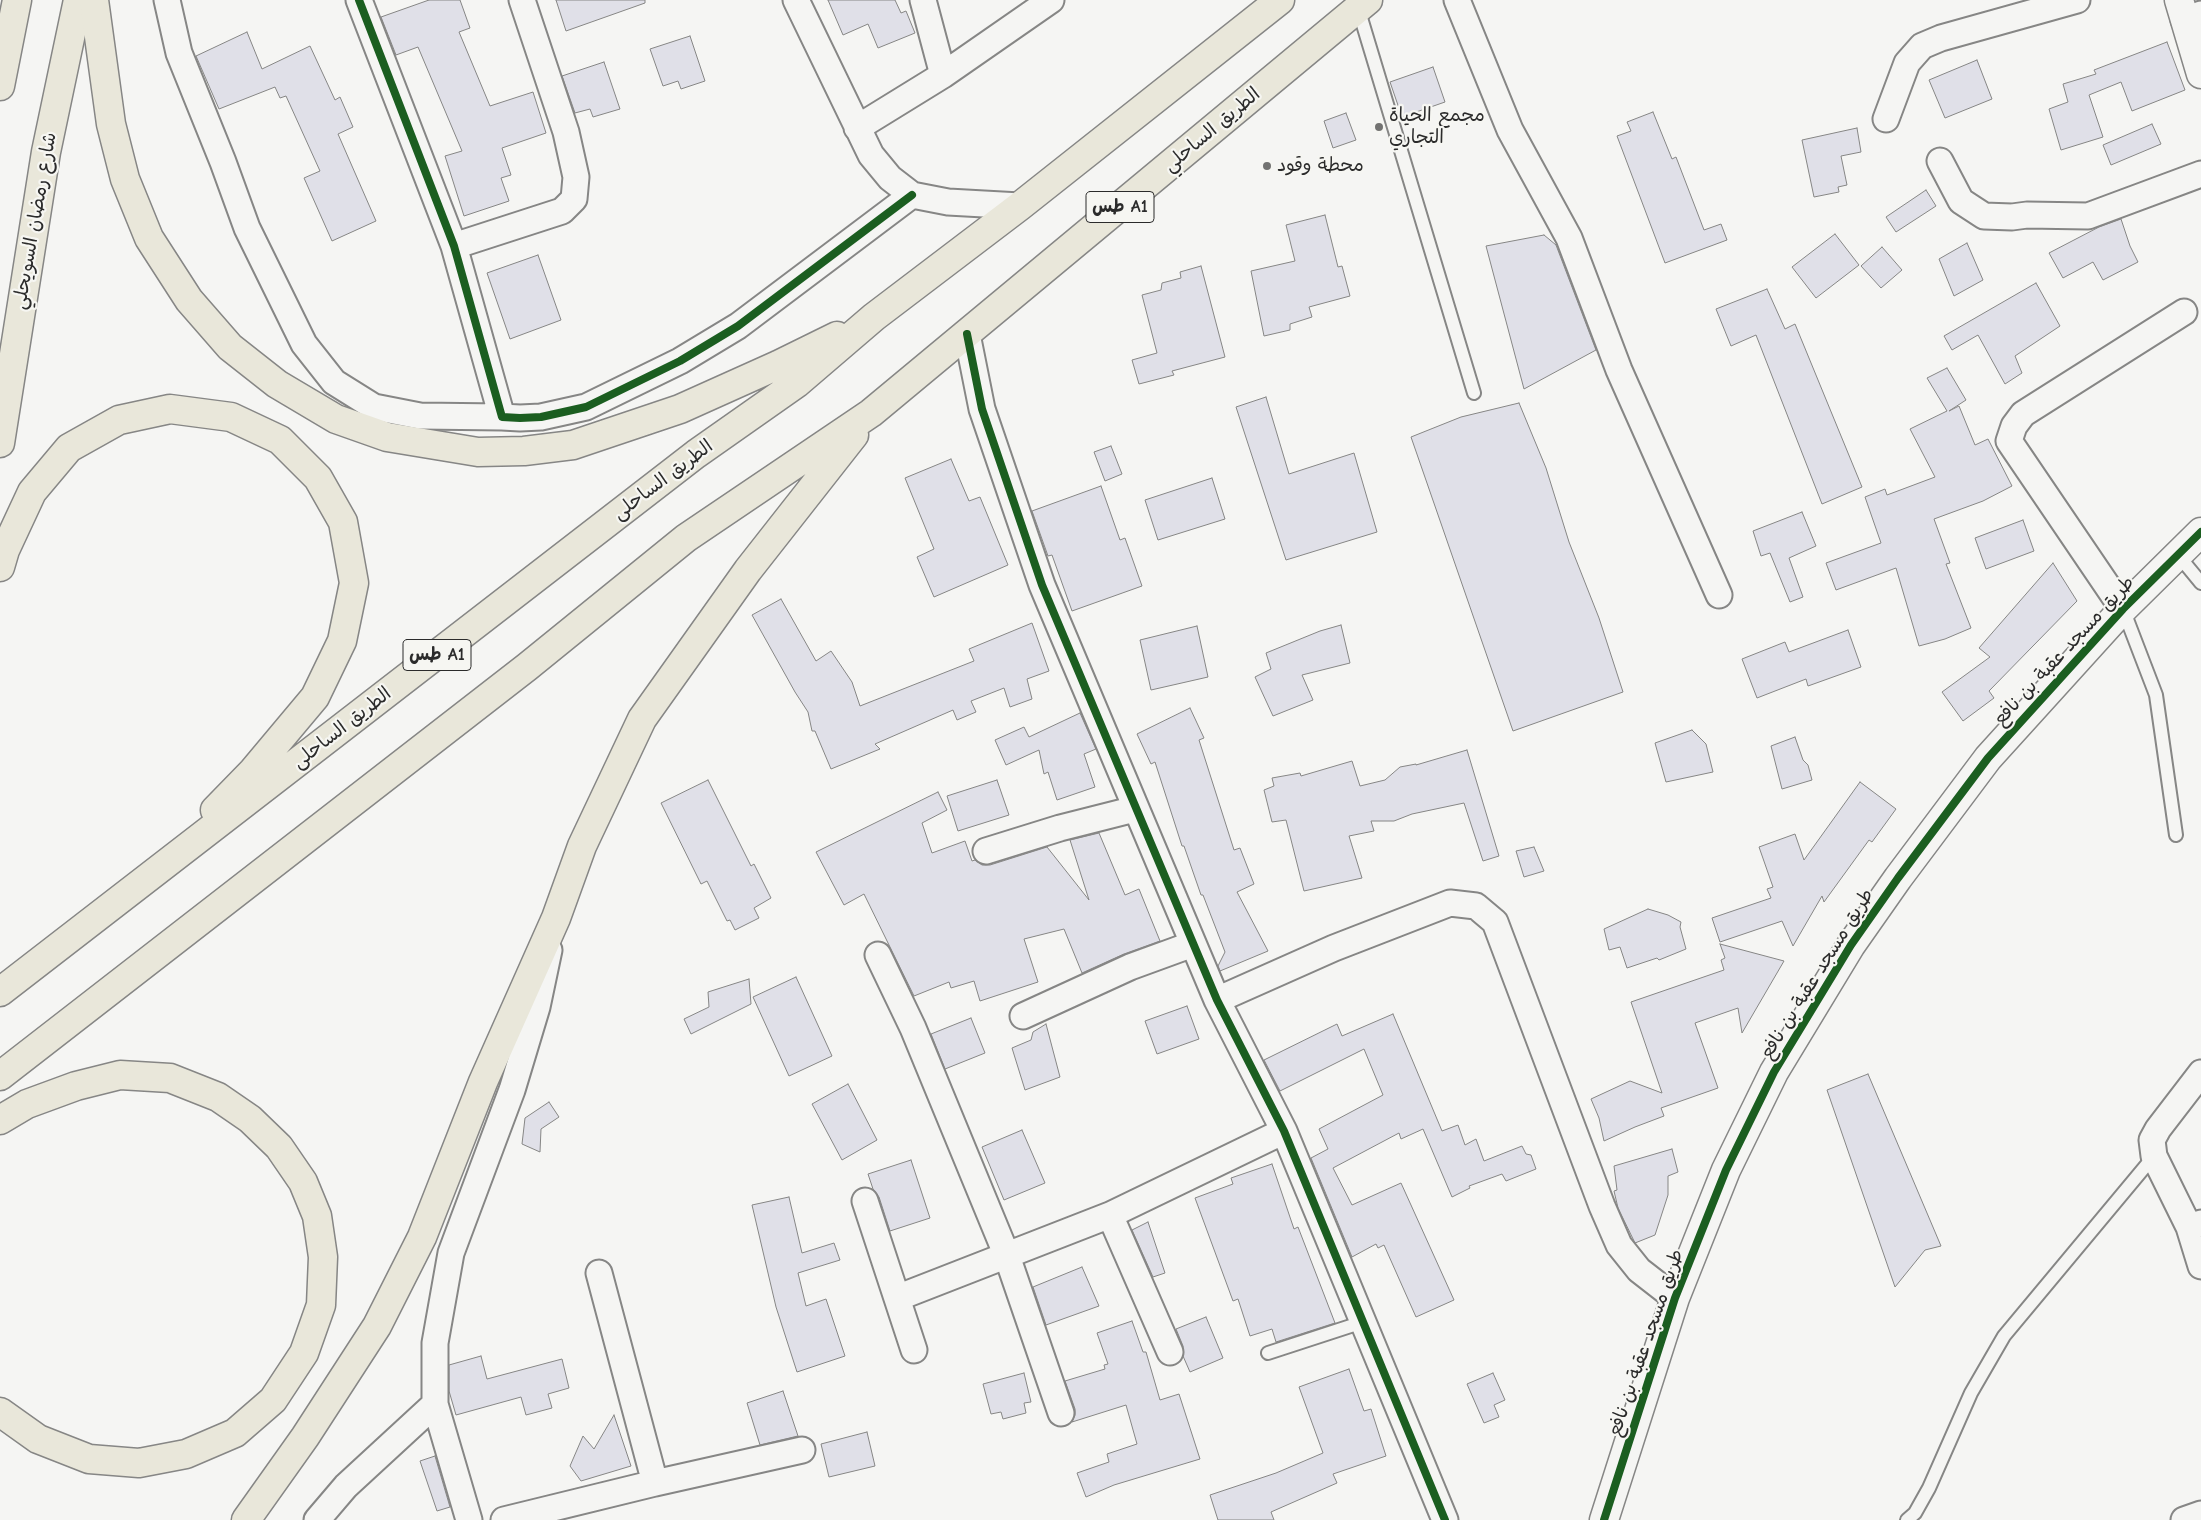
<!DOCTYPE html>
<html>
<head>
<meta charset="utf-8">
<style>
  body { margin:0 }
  canvas { display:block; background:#f5f5f3 }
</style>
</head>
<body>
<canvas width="2201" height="1520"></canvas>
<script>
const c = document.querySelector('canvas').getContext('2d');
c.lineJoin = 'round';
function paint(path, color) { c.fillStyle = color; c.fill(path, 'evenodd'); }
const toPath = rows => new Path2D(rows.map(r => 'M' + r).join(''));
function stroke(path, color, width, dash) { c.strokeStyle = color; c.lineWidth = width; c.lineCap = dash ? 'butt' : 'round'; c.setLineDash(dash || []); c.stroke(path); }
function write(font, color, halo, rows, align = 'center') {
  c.font = font + ' "Comic Neue","Playpen Sans Arabic",sans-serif'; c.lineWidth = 4.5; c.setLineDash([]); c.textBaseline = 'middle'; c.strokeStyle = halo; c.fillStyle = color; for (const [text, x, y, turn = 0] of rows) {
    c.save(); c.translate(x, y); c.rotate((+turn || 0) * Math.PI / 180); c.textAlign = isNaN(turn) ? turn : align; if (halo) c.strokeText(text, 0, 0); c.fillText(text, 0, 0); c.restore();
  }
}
const building = toPath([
  [429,0,460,0,470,28,459,32,490,106,533,92,546,133,502,148,511,175,501,178,509,201,464,216,445,156,462,151,418,47,396,55,381,17,429,0],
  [556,0,645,0,645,3,566,31,556,0],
  [828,0,895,0,901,13,906,11,915,33,878,48,868,24,843,35,828,0],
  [247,32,262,69,310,46,335,100,340,97,353,127,338,134,376,221,332,241,304,178,320,171,286,96,280,98,275,87,219,109,196,56,247,32],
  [690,36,705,81,681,89,678,81,663,86,650,49,690,36],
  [2167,42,2185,90,2132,111,2121,82,2089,95,2103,137,2061,150,2049,109,2068,102,2063,84,2096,74,2094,70,2167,42],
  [1977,60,1992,99,1945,118,1929,80,1977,60],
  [604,62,620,109,593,117,590,109,575,113,562,76,604,62],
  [1433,67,1445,102,1402,117,1390,82,1433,67],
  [1653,112,1672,159,1676,157,1704,230,1721,224,1727,240,1665,263,1617,136,1631,131,1627,122,1653,112],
  [1346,113,1356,140,1333,148,1324,121,1346,113],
  [2152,124,2161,144,2111,165,2103,145,2152,124],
  [1857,128,1861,152,1841,156,1847,185,1838,187,1839,192,1814,197,1802,140,1857,128],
  [1926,190,1936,206,1896,232,1886,217,1926,190],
  [1325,215,1338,267,1342,266,1350,296,1309,307,1312,317,1290,324,1290,330,1264,336,1251,271,1295,261,1286,225,1325,215],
  [2121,219,2130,246,2138,262,2103,280,2093,262,2063,278,2049,253,2099,227,2121,219],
  [1835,234,1859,265,1816,298,1792,267,1835,234],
  [1544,235,1556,245,1596,350,1524,389,1486,246,1544,235],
  [1967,243,1983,280,1954,296,1939,259,1967,243],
  [1882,247,1902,270,1881,288,1861,266,1882,247],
  [538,255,561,320,510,339,487,273,538,255],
  [1201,266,1225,357,1172,371,1174,375,1139,384,1132,360,1157,353,1142,295,1161,290,1162,283,1181,278,1180,272,1201,266],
  [2036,283,2060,326,2015,356,2022,373,2005,384,1978,335,1952,350,1944,336,2036,283],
  [1767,289,1785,329,1795,324,1862,487,1822,504,1756,335,1731,346,1716,309,1767,289],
  [1947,368,1966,400,1949,411,1959,406,1975,445,1988,439,2012,486,1983,501,1934,519,1950,563,1946,564,1971,628,1945,639,1919,646,1896,568,1836,590,1826,563,1881,543,1865,497,1885,489,1887,495,1935,477,1910,429,1947,411,1927,378,1947,368],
  [1266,397,1289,474,1354,453,1377,532,1286,560,1236,407,1266,397],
  [1519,403,1546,468,1569,542,1599,618,1623,692,1513,731,1411,437,1461,417,1519,403],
  [1111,446,1122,474,1105,481,1094,452,1111,446],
  [951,459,969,501,980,497,1008,565,934,597,917,557,934,549,905,478,951,459],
  [1212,478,1225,519,1158,540,1145,500,1212,478],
  [1101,486,1120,540,1125,538,1142,586,1072,611,1052,555,1048,556,1032,511,1101,486],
  [1802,512,1816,546,1789,558,1803,597,1790,602,1770,553,1761,556,1753,531,1802,512],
  [2023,520,2034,551,1986,569,1975,538,2023,520],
  [2053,563,2077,601,1989,691,1994,698,1963,721,1942,692,1990,657,1979,648,2053,563],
  [781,599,816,661,831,651,852,682,860,706,974,661,969,649,1032,623,1049,671,1027,679,1032,699,1010,707,1004,688,971,701,976,712,957,720,953,710,875,744,880,749,831,769,815,731,812,731,808,712,795,692,752,615,781,599],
  [1341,625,1350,663,1302,675,1313,700,1273,716,1255,677,1271,669,1266,653,1320,631,1341,625],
  [1197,626,1208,677,1151,690,1140,640,1197,626],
  [1848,630,1861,667,1808,686,1806,679,1757,698,1742,659,1785,642,1789,652,1848,630],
  [1190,708,1204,738,1199,740,1234,850,1240,848,1254,884,1237,892,1268,951,1220,971,1218,966,1225,952,1203,895,1201,895,1184,846,1182,846,1155,762,1151,764,1137,734,1190,708],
  [1080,713,1096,749,1084,754,1095,787,1057,800,1048,772,1044,774,1039,750,1006,765,995,740,1024,727,1029,737,1080,713],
  [1692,730,1706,744,1713,772,1666,782,1655,743,1692,730],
  [1795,737,1803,760,1808,765,1812,780,1782,789,1771,746,1795,737],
  [1467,750,1499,856,1483,861,1464,803,1412,814,1394,821,1371,821,1374,831,1349,836,1362,878,1304,891,1286,820,1272,822,1264,790,1274,786,1272,778,1300,773,1301,776,1352,761,1360,786,1385,780,1400,767,1416,764,1416,765,1467,750],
  [708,780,751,866,754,864,771,898,754,908,759,918,735,930,730,920,727,921,707,881,701,884,661,803,708,780],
  [997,780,1009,815,958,831,947,796,997,780],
  [1860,782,1896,809,1872,842,1869,840,1824,902,1822,896,1793,946,1782,921,1720,942,1712,918,1771,898,1767,889,1773,887,1759,847,1795,834,1804,860,1860,782],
  [938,792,947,810,922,823,932,853,965,841,972,861,975,860,982,865,990,865,1047,847,1089,900,1070,840,1099,833,1125,895,1139,889,1160,941,1124,954,1082,973,1064,929,1024,939,1038,982,980,1001,974,981,951,988,949,982,914,996,864,894,844,905,816,852,938,792],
  [1534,847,1544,871,1524,877,1516,851,1534,847],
  [1648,909,1668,915,1681,922,1680,927,1686,949,1659,960,1657,958,1627,968,1620,947,1609,950,1604,929,1648,909],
  [1720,944,1784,961,1742,1033,1738,1008,1695,1023,1718,1088,1661,1108,1664,1116,1635,1127,1604,1141,1599,1118,1591,1099,1630,1081,1662,1093,1631,1002,1724,970,1721,960,1725,958,1720,944],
  [796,977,832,1056,789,1076,753,997,796,977],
  [749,979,751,1004,691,1034,684,1019,709,1007,708,992,749,979],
  [1187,1006,1199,1039,1157,1054,1145,1021,1187,1006],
  [1393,1014,1442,1131,1458,1125,1465,1145,1476,1139,1484,1161,1522,1146,1526,1154,1531,1155,1536,1169,1506,1181,1502,1174,1469,1186,1470,1188,1452,1197,1423,1129,1401,1139,1399,1133,1333,1168,1352,1205,1401,1183,1454,1300,1416,1317,1384,1245,1378,1248,1376,1244,1352,1257,1311,1158,1328,1149,1319,1129,1383,1095,1364,1049,1280,1091,1264,1060,1337,1024,1342,1036,1393,1014],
  [971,1018,985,1053,945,1069,931,1034,971,1018],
  [1046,1024,1060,1077,1025,1090,1012,1048,1031,1040,1033,1032,1046,1024],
  [1868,1074,1941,1246,1925,1250,1895,1287,1827,1090,1868,1074],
  [848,1084,877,1140,842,1160,812,1104,848,1084],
  [549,1102,559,1117,541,1129,540,1152,522,1144,525,1118,549,1102],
  [1022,1130,1045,1183,1004,1200,982,1147,1022,1130],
  [1672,1149,1678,1172,1668,1176,1668,1195,1655,1235,1635,1243,1618,1208,1614,1191,1617,1190,1614,1166,1672,1149],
  [911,1160,930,1218,890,1231,879,1197,873,1189,868,1174,911,1160],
  [1272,1164,1294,1229,1298,1227,1335,1323,1276,1342,1272,1329,1250,1336,1238,1299,1233,1301,1195,1198,1233,1184,1231,1178,1272,1164],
  [789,1197,802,1253,834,1243,840,1260,798,1273,806,1306,826,1299,845,1356,797,1372,776,1307,752,1205,789,1197],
  [1148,1222,1165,1273,1153,1277,1132,1230,1148,1222],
  [1082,1267,1099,1306,1046,1325,1033,1287,1082,1267],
  [1206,1317,1223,1358,1190,1372,1183,1356,1183,1346,1176,1329,1206,1317],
  [1132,1321,1143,1352,1146,1352,1160,1400,1179,1394,1200,1459,1114,1485,1086,1497,1077,1473,1109,1462,1107,1454,1137,1444,1126,1405,1072,1422,1075,1415,1075,1409,1065,1381,1105,1369,1104,1365,1108,1364,1097,1333,1132,1321],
  [481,1356,487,1379,562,1359,569,1388,548,1394,552,1408,526,1415,521,1397,456,1415,449,1391,449,1365,481,1356],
  [1349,1369,1364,1411,1371,1409,1386,1456,1333,1474,1337,1483,1271,1512,1274,1520,1218,1520,1210,1495,1276,1473,1323,1453,1299,1387,1349,1369],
  [1024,1373,1031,1402,1024,1403,1026,1413,1003,1419,1001,1412,991,1414,983,1384,1024,1373],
  [1493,1373,1505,1400,1494,1405,1499,1417,1484,1423,1467,1384,1493,1373],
  [783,1391,798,1436,760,1445,747,1403,783,1391],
  [614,1415,631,1466,581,1481,570,1466,583,1436,594,1449,614,1415],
  [867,1432,875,1466,829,1477,821,1444,867,1432],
  [435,1456,450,1507,437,1511,420,1461,435,1456]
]);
paint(building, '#e0e0e8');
stroke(building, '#868685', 1);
const lane = toPath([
  [1358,8,1474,393],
  [2178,555,2201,583],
  [2123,609,2156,695,2176,835],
  [1268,1353,1363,1322],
  [1907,1520,1915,1513,1929,1488,1971,1393,2004,1336,2154,1156]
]);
const street = toPath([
  [167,0,179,53,223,162,247,228,304,344,334,382,374,407,420,416,502,417],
  [359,0,454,246,502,417,520,418,541,417,586,407,680,361,738,326,912,195],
  [796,0,871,155,890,178,912,195,948,202,1020,206],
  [923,0,943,75],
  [1457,0,1510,130,1569,238,1619,370,1719,595],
  [2184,20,2201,14],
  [1886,119,1907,63,1922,46,1941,38,2077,0],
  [857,128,943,75,1051,0],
  [1940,161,1961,201,1984,216,2012,217,2027,215,2088,216,2201,174],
  [454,246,562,211,574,199,576,177,566,132,522,0],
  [967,334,982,409,1042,585,1217,1000,1284,1131,1445,1520],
  [2123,609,2009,441,2014,426,2023,414,2184,312],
  [986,851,1060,828,1135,809],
  [878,955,913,1028,1007,1256,1061,1413],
  [1217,1000,1334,948,1450,903,1476,906,1495,922,1602,1206,1619,1245,1639,1270,1675,1298],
  [1023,1016,1130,967,1193,944],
  [865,1201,914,1350],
  [1110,1215,1170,1352],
  [2201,1223,2189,1227,2201,1266],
  [2189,1227,2154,1156,2152,1140,2158,1129,2201,1073],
  [897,1298,1110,1215,1284,1131],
  [655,1483,802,1450],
  [317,1520,346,1486,435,1404],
  [469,1520,435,1404,435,1343,451,1253,512,1090,537,1007,549,950],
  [504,1520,655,1483,599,1273],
  [2184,1520,2201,1514]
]);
const secondary = toPath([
  [2179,0,2201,74],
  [1604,1520,1675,1298,1726,1170,1774,1072,1851,945,1898,878,1988,758,2123,609,2201,532]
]);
const primary = toPath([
  [0,86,17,0],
  [0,443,46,152,78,0]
]);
const highway = toPath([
  [94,0,111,124,125,179,149,238,189,300,230,347,277,384,336,419,387,437,478,452,524,451,573,445,680,409,778,365,837,336],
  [0,567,5,550,32,492,69,448,119,420,170,409,231,417,280,440,318,478,343,522,354,583,342,641,315,697,253,771,215,810],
  [0,992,696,454,797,383,874,317,1020,206,1280,0],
  [0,1076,527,667,686,538,871,413,1368,0],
  [0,1120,27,1104,76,1086,120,1075,170,1078,218,1097,250,1119,279,1147,303,1182,317,1216,323,1257,321,1305,304,1353,273,1400,235,1433,186,1454,139,1463,89,1459,38,1439,0,1412],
  [246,1520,305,1437,377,1326,422,1237,483,1082,556,918,582,846,642,719,748,570,854,435]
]);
stroke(lane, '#868685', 16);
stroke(street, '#868685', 29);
stroke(secondary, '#868685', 31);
stroke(primary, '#868685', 31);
stroke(highway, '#868685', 31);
stroke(lane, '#f5f5f3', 12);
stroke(street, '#f5f5f3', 25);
stroke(secondary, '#f5f5f3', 28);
stroke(primary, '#e9e7da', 28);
stroke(highway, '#e9e7da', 28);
stroke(toPath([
  [359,0,454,246,502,417,520,418,541,417,586,407,680,361,738,326,912,195],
  [967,334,982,409,1042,585,1217,1000,1284,1131,1445,1520],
  [1604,1520,1675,1298,1726,1170,1774,1072,1851,945,1898,878,1988,758,2123,609,2201,532]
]), '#1b5e20', 8);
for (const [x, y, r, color] of [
  [1379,127,5,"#727271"],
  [1267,166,5,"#727271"]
]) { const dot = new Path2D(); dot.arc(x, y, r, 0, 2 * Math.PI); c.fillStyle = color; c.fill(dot); stroke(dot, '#f6f6f2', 2); }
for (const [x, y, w] of [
  [1120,207,68],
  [437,655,68]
]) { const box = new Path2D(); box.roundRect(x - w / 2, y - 15.5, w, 31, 4); c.fillStyle = '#f6f6f2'; c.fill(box); stroke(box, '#2b2b2b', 1); }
write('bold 18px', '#2b2b2b', null, [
  ["طس A1",1120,207],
  ["طس A1",437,655]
]);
write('19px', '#2b2b2b', '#f6f6f2', [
  ["مجمع الحياة",1389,116],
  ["التجاري",1389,138],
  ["محطة وقود",1277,166]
], 'left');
write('19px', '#2b2b2b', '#f6f6f2', [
  ["الطريق الساحلي",1212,130,-40],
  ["شارع رمضان السويحلي",35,221,-80],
  ["الطريق الساحلى",663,480,-37],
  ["طريق مسجد عقبة بن نافع",2064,651,-47],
  ["الطريق الساحلى",342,728,-38],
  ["طريق مسجد عقبة بن نافع",1817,974,-58],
  ["طريق مسجد عقبة بن نافع",1646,1343,-71]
]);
</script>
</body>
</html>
